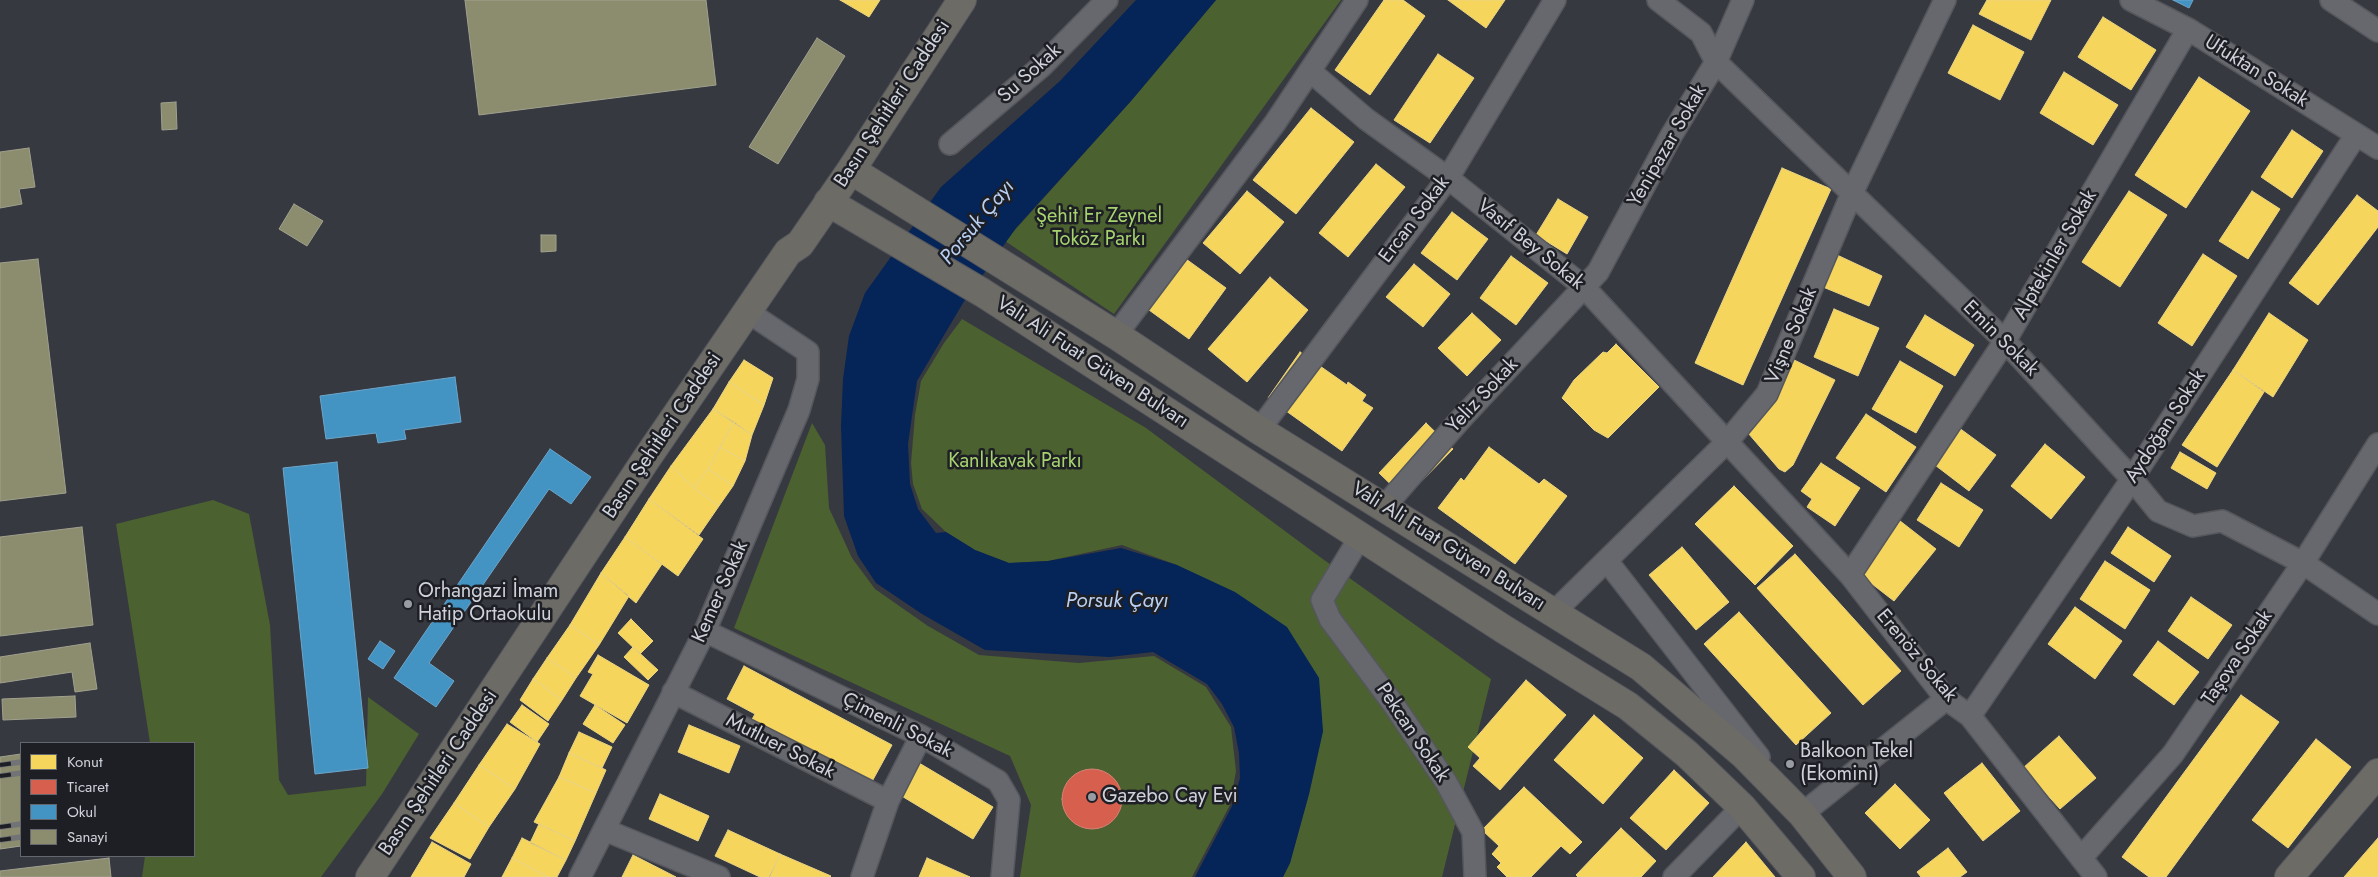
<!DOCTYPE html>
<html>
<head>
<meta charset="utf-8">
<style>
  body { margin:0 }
  #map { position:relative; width:2378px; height:877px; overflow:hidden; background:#373940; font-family:Jost,sans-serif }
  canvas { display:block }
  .legend { position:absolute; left:20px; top:742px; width:175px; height:115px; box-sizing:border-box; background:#1d1f25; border:1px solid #64676d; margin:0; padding:6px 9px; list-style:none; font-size:15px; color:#cfd2da }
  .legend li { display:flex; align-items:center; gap:10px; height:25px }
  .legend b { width:25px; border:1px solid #64676d }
</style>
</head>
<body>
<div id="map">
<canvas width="2378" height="877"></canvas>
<ul class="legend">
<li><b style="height:14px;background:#f6d55c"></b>Konut</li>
<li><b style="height:14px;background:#d6604d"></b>Ticaret</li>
<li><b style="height:14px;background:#4393c3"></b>Okul</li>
<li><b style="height:14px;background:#8c8c6e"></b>Sanayi</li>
</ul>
</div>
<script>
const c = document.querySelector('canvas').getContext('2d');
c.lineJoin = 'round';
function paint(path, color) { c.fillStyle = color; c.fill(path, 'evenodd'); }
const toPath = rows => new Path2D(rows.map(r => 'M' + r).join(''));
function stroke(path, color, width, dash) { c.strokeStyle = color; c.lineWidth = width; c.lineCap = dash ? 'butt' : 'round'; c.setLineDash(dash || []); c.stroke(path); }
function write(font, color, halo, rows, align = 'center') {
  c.font = font + ' Jost,sans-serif'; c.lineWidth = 5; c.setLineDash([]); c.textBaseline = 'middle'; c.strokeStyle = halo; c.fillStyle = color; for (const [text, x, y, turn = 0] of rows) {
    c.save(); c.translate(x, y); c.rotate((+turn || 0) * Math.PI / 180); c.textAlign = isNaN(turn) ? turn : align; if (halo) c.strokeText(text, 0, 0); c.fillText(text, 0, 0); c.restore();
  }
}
paint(toPath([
  [1216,0,1341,0,1114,314,1005,241,1131,101],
  [962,319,1146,428,1320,557,1491,679,1442,877,1283,877,1290,863,1309,794,1323,731,1177,565,1122,545,1048,561,1009,563,975,550,946,532,922,509,913,484,911,463,915,415,921,381,944,343],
  [812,423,825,445,829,508,852,558,875,589,928,626,979,655,1079,663,1154,656,1206,687,1231,727,1236,771,1230,805,1192,877,1020,877,1031,805,1010,756,734,628],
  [213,500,249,514,270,625,279,780,288,795,366,786,368,697,419,734,382,794,321,877,142,877,145,856,194,856,194,743,150,743,116,524]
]), '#4b6130');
paint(toPath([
  [1136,0,1216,0,1131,101,1016,228,963,303,917,381,908,444,910,484,918,509,936,533,946,532,975,550,1009,563,1048,561,1121,548,1177,565,1235,592,1287,627,1319,678,1323,731,1309,794,1290,863,1283,877,1195,877,1232,806,1240,778,1239,753,1234,727,1222,704,1207,684,1153,652,1110,657,985,650,922,614,876,583,858,556,844,516,841,426,843,379,849,336,865,293,941,187,1060,81]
]), '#052457');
const homes = toPath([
  [840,0,880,0,869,17,840,0],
  [1384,0,1403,0,1425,16,1370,95,1335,70,1384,0],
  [1448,0,1505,0,1486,28,1448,0],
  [1987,0,2051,0,2031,40,1979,14,1987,0],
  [2103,17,2156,50,2131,90,2078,57,2103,17],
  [1973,25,2024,52,2000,100,1948,73,1973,25],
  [1438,54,1474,78,1430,143,1394,120,1438,54],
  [2064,72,2118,105,2093,145,2040,113,2064,72],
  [2199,77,2250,111,2186,208,2135,175,2199,77],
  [1311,108,1354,142,1296,214,1253,180,1311,108],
  [2292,130,2323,151,2292,198,2261,177,2292,130],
  [1376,164,1405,187,1348,257,1319,233,1376,164],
  [1782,168,1831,189,1743,385,1695,363,1782,168],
  [1247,191,1284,222,1240,274,1203,243,1247,191],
  [2129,191,2167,215,2120,287,2082,262,2129,191],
  [2252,191,2280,209,2248,259,2219,241,2252,191],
  [2357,195,2378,211,2378,227,2318,305,2289,283,2357,195],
  [1558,199,1588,217,1567,254,1536,235,1558,199],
  [1452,212,1488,239,1457,280,1421,253,1452,212],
  [2203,254,2237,276,2192,346,2158,323,2203,254],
  [1837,255,1882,276,1869,306,1823,287,1837,255],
  [1511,256,1548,283,1516,325,1480,298,1511,256],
  [1186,259,1226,288,1189,339,1149,310,1186,259],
  [1414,264,1450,294,1423,327,1386,297,1414,264],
  [1270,277,1308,310,1247,382,1208,349,1270,277],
  [1834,309,1879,328,1858,376,1814,357,1834,309],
  [1472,313,1501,340,1467,376,1438,348,1472,313],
  [2269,313,2308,340,2273,397,2233,370,2269,313],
  [1925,315,1974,345,1955,376,1906,347,1925,315],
  [1616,344,1659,387,1608,438,1594,430,1562,398,1574,380,1603,352,1607,353,1616,344],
  [1300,352,1347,385,1348,382,1366,395,1362,401,1373,408,1342,451,1268,398,1300,352],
  [1786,356,1835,380,1793,465,1785,472,1779,469,1748,433,1786,356],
  [744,360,773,378,764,405,729,382,744,360],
  [1900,361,1943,386,1916,433,1872,409,1900,361],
  [2233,370,2264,392,2217,467,2182,445,2233,370],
  [729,382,764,405,752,435,713,409,729,382],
  [713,409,734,422,708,469,694,488,671,466,713,409],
  [1866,414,1916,447,1886,492,1836,458,1866,414],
  [734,422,752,435,745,461,720,447,734,422],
  [1951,422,1996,455,1969,491,1931,462,1951,422],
  [1426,423,1453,449,1405,498,1379,473,1426,423],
  [2045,444,2085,477,2051,519,2011,486,2045,444],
  [720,447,745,461,733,486,708,469,720,447],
  [1489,447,1539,484,1544,479,1567,496,1515,564,1438,508,1461,478,1464,481,1489,447],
  [2180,452,2216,473,2207,489,2171,468,2180,452],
  [1821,463,1860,488,1835,526,1807,507,1812,499,1801,491,1821,463],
  [671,466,694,488,719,506,699,535,649,499,671,466],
  [708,469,733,486,719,506,694,488,708,469],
  [1941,483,1983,510,1959,547,1917,520,1941,483],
  [1734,486,1793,546,1755,585,1695,524,1734,486],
  [649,499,703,539,678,576,625,537,649,499],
  [1895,517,1936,549,1894,601,1854,570,1895,517],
  [2128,527,2171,556,2154,582,2111,553,2128,527],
  [625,537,662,564,636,603,601,573,625,537],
  [1682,547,1729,602,1696,630,1649,575,1682,547],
  [1795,554,1901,671,1863,705,1757,588,1795,554],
  [2105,561,2150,590,2125,629,2080,599,2105,561],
  [601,573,629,596,599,645,570,625,601,573],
  [2191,597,2232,625,2208,659,2168,631,2191,597],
  [2075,607,2122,641,2095,679,2048,644,2075,607],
  [1739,612,1831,713,1796,745,1704,644,1739,612],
  [631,619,653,641,640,654,618,633,631,619],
  [570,625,599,645,576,678,547,658,570,625],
  [2158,641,2199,672,2174,705,2133,675,2158,641],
  [633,647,658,670,648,680,624,657,633,647],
  [598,655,649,685,627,723,580,696,593,674,588,672,598,655],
  [547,658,576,678,562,700,533,679,547,658],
  [744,666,892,745,869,787,750,723,755,714,727,699,744,666],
  [533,679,562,700,548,721,520,700,533,679],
  [1526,680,1566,715,1500,790,1473,766,1480,758,1468,747,1526,680],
  [2241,695,2279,722,2166,877,2149,877,2122,857,2241,695],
  [522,705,549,724,537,742,510,722,522,705],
  [595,705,625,725,613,743,583,724,595,705],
  [1594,715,1643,758,1603,804,1554,760,1594,715],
  [507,724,540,744,515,789,479,765,507,724],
  [689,725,740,746,729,773,678,752,689,725],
  [579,732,612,747,602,768,569,753,579,732],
  [2059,736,2096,778,2060,809,2023,768,2059,736],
  [2316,739,2351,767,2288,848,2252,820,2316,739],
  [569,753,606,770,596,793,559,777,569,753],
  [914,760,993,807,973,839,895,792,914,760],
  [1982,763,2020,811,1983,841,1944,793,1982,763],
  [479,765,515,789,489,827,454,803,479,765],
  [1674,770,1709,803,1666,850,1630,818,1674,770],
  [559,777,596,793,575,841,534,822,559,777],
  [1895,784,1930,820,1900,849,1865,813,1895,784],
  [1524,787,1582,842,1570,854,1561,846,1531,877,1507,877,1497,867,1501,863,1492,854,1499,846,1482,830,1524,787],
  [660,794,709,816,698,841,649,819,660,794],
  [454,803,489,827,470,859,430,838,454,803],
  [539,824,575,841,566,860,530,843,539,824],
  [1621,828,1656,861,1641,877,1578,877,1576,875,1621,828],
  [728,830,780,854,769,877,760,877,715,856,728,830],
  [522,838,566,860,557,877,548,877,512,858,522,838],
  [2378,838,2378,877,2344,877,2378,838],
  [432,842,471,864,464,877,411,877,432,842],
  [1746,842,1775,877,1713,877,1746,842],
  [1948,848,1967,872,1960,877,1921,877,1917,872,1948,848],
  [780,854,831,876,830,877,770,877,780,854],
  [633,855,676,877,622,877,633,855],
  [512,858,548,877,502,877,512,858],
  [927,858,970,877,919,877,927,858]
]);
paint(homes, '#f6d55c');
stroke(homes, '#ead482', 1);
const shops = toPath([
  '1062 799a30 30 0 1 1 60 0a30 30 0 1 1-60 0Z'
]);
paint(shops, '#d6604d');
stroke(shops, '#d48277', 1);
const schools = toPath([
  [2173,0,2193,0,2189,8,2173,0],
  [455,377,461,422,404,430,406,439,378,443,376,433,326,439,320,396,455,377],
  [550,449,591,477,571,504,549,489,429,663,454,681,436,707,394,678,550,449],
  [337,462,368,768,315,774,283,468,337,462],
  [380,641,395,651,383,669,368,659,380,641]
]);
paint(schools, '#4393c3');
stroke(schools, '#6da6ca', 1);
const industry = toPath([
  [465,0,706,0,716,85,479,115,465,0],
  [817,38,845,56,778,164,749,147,817,38],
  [176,102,177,129,162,130,161,103,176,102],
  [29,148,35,187,19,189,22,204,0,208,0,152,29,148],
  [294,204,323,221,307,246,279,229,294,204],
  [541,235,556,235,556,251,541,252,541,235],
  [38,259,66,493,0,501,0,263,38,259],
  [82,527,93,625,0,636,0,537,82,527],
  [90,643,97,689,75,692,72,672,0,683,0,657,90,643],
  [75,696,76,717,3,720,2,699,75,696],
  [21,754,21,846,0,849,0,757,21,754],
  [109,858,111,877,0,877,0,871,109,858]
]);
paint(industry, '#8c8c6e');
stroke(industry, '#a0a18e', 1);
const minor = toPath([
  [1658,0,1701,33,1716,62,2005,341,2132,479,2158,511,2193,526,2222,521,2303,563,2378,614],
  [2131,0,2188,29,2378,148],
  [2331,0,2378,31],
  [1310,71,1366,119,1448,178,1584,287,1850,575,1946,699,1970,716,2096,877],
  [950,144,1042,66,1107,0],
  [1116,335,1275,123,1357,0],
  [1259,430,1448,178,1555,0],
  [1384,507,1460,420,1598,272,1671,136,1716,62,1743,0],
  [1360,537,1322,600,1330,619,1394,705,1446,782,1473,832,1475,877],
  [1607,561,1759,757],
  [1850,575,2005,341,2188,29],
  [1554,612,1727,442,1767,394,1852,193,1945,0],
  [705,631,921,736,998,781,1009,800,1002,877],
  [673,692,888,801],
  [1970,716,2132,479,2356,135],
  [1793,802,1802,814,1946,699],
  [605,830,719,877],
  [2081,858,2173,754,2303,563,2378,444],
  [580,877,705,631,799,410,808,379,808,352,757,318],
  [862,877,888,801,921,736],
  [1674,877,1742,807]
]);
const major = toPath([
  [851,170,1116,335,1259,430,1641,667,1743,754,1802,814,1852,877],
  [828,202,983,293,1505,630,1628,706,1687,754,1742,807,1801,877],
  [370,877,647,458,788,252,800,244,851,170,962,0],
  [2289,877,2378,773]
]);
stroke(minor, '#55575d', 24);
stroke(major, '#55575d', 30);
stroke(minor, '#66686d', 21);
stroke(major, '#6d6b66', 28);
const rail = toPath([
  [0,765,21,762],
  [0,776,21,773],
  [0,827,21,824],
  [0,840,21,837]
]);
stroke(rail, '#727377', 5.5);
stroke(rail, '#1d1f25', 4, [11]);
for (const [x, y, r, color] of [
  [408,604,5,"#9a9ca4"],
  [1790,764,5,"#9a9ca4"],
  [1092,797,5,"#9a9ca4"]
]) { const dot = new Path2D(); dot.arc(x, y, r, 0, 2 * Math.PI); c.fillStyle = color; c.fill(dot); stroke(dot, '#1d1f25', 2); }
write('20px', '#cfd2da', '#1d1f25', [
  ["Ufuktan Sokak",2256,72,32],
  ["Su Sokak",1030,74,-42],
  ["Basın Şehitleri Caddesi",893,104,-57],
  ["Yenipazar Sokak",1668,146,-60],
  ["Ercan Sokak",1415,220,-53],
  ["Vasıf Bey Sokak",1530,245,39],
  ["Alptekinler Sokak",2056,255,-60],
  ["Vişne Sokak",1792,336,-67],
  ["Emin Sokak",2000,339,45],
  ["Vali Ali Fuat Güven Bulvarı",1092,363,33],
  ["Yeliz Sokak",1483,396,-47],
  ["Aydoğan Sokak",2166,427,-57],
  ["Basın Şehitleri Caddesi",663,436,-56],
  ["Vali Ali Fuat Güven Bulvarı",1448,547,32],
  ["Kemer Sokak",721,592,-66],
  ["Erenöz Sokak",1916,656,50],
  ["Taşova Sokak",2238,658,-56],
  ["Çimenli Sokak",897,726,27],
  ["Pekcan Sokak",1412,733,56],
  ["Mutluer Sokak",780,747,27],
  ["Basın Şehitleri Caddesi",439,773,-56]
]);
write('20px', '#a6d36e', '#1d1f25', [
  ["Şehit Er Zeynel",1099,217],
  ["Toköz Parkı",1099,240],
  ["Kanlıkavak Parkı",1015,462]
]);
write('20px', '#cfd2da', '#1d1f25', [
  ["Orhangazi İmam",418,592],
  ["Hatip Ortaokulu",418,615],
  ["Balkoon Tekel",1800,752],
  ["(Ekomini)",1800,775],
  ["Gazebo Cay Evi",1102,797]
], 'left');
write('italic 21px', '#b8cff2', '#1d1f25', [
  ["Porsuk Çayı",978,223,-50],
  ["Porsuk Çayı",1117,602]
]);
</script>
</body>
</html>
